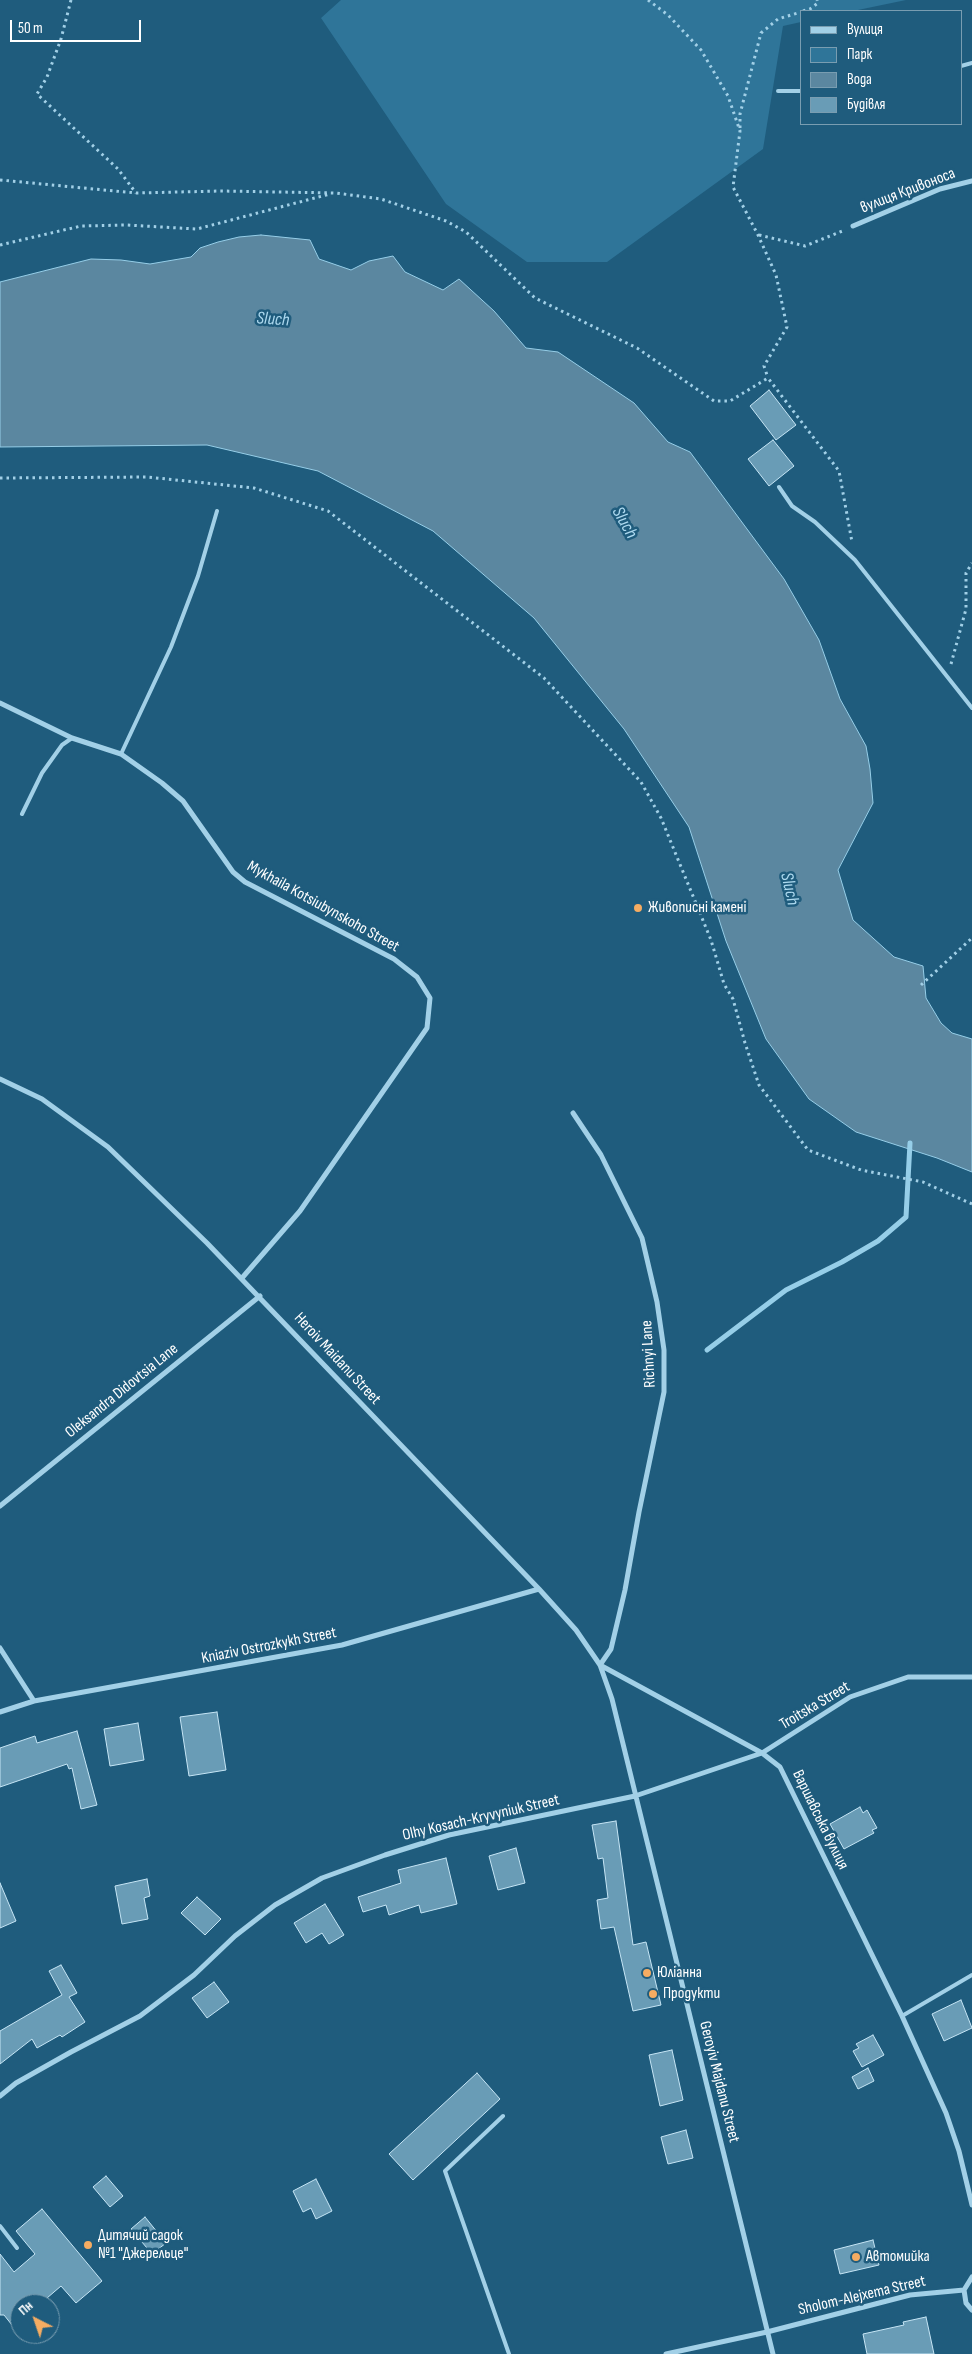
<!DOCTYPE html>
<html>
<head>
<meta charset="utf-8">
<style>
  body { margin:0 }
  #map { position:relative; width:972px; height:2354px; overflow:hidden; background:#1f5c7d; font-family:"Sofia Sans Condensed",sans-serif }
  canvas { display:block }
  .legend { position:absolute; left:800px; top:10px; width:162px; height:115px; box-sizing:border-box; background:#1f5c7d; border:1px solid #799db1; margin:0; padding:6px 9px; list-style:none; font-size:15px; color:#fff }
  .legend li { display:flex; align-items:center; gap:10px; height:25px }
  .legend b { width:25px; border:1px solid #799db1 }
  .north { position:absolute; left:10px; top:2294px; width:50px; height:50px; box-sizing:border-box; background:#1f5c7d; border:1px solid #799db1; border-radius:50%; rotate:319deg; font-size:14px; font-weight:700; line-height:20px; text-align:center; color:#fff }
  .north::after { content:''; display:block; margin:auto; width:18px; height:22px; background:#f5ac62; clip-path:polygon(50% 0,100% 100%,50% 72%,0 100%) }
  .scale { position:absolute; left:10px; top:20px; width:131px; height:22px; box-sizing:border-box; border:2px solid #fff; border-top:0; padding-left:6px; font-size:15px; line-height:18px; white-space:nowrap; color:#fff; -webkit-text-stroke:4px #1f5c7d; paint-order:stroke }
</style>
</head>
<body>
<div id="map">
<canvas width="972" height="2354"></canvas>
<ul class="legend">
<li><b style="height:6px;background:#a2d0e7"></b>Вулиця</li>
<li><b style="height:14px;background:#2f7599"></b>Парк</li>
<li><b style="height:14px;background:#5b87a0"></b>Вода</li>
<li><b style="height:14px;background:#699cb6"></b>Будівля</li>
</ul>
<div class="north">Пн</div>
<div class="scale">50 m</div>
</div>
<script>
const c = document.querySelector('canvas').getContext('2d');
c.lineJoin = 'round';
function paint(path, color) { c.fillStyle = color; c.fill(path, 'evenodd'); }
const toPath = rows => new Path2D(rows.map(r => 'M' + r).join(''));
function stroke(path, color, width, dash) { c.strokeStyle = color; c.lineWidth = width; c.lineCap = dash ? 'butt' : 'round'; c.setLineDash(dash || []); c.stroke(path); }
function write(font, color, halo, rows, align = 'center') {
  c.font = font + ' "Sofia Sans Condensed",sans-serif'; c.lineWidth = 5; c.setLineDash([]); c.textBaseline = 'middle'; c.strokeStyle = halo; c.fillStyle = color; for (const [text, x, y, turn = 0] of rows) {
    c.save(); c.translate(x, y); c.rotate((+turn || 0) * Math.PI / 180); c.textAlign = isNaN(turn) ? turn : align; if (halo) c.strokeText(text, 0, 0); c.fillText(text, 0, 0); c.restore();
  }
}
paint(toPath([
  [341,0,906,0,853,11,801,11,801,22,783,26,763,149,607,262,527,262,446,204,321,18]
]), '#2f7599');
const water = toPath([
  [261,235,310,240,319,259,351,270,369,261,393,256,405,272,443,290,459,279,494,311,526,348,558,352,634,403,668,442,690,452,784,579,819,640,840,699,866,746,870,769,873,803,838,870,853,920,894,957,923,966,926,998,941,1023,952,1033,972,1039,972,1172,937,1158,856,1132,809,1099,766,1039,726,941,689,827,624,729,534,618,433,531,318,471,207,445,0,447,0,282,91,259,121,260,150,264,191,257,200,248,218,242,239,237,261,235]
]);
paint(water, '#5b87a0');
stroke(water, '#96cee8', 1);
stroke(toPath([
  [707,1350,786,1290,842,1262,878,1241,906,1217,910,1143]
]), '#96cee8', 5);
const building = toPath([
  [769,390,796,425,776,440,750,406,769,390],
  [773,440,794,466,769,486,748,459,773,440],
  [217,1712,226,1770,189,1776,180,1717,217,1712],
  [138,1723,144,1760,110,1766,104,1729,138,1723],
  [77,1731,97,1805,81,1809,72,1768,69,1769,67,1764,0,1787,0,1748,35,1736,37,1743,77,1731],
  [860,1807,863,1813,867,1810,877,1828,872,1830,874,1833,844,1849,830,1824,860,1807],
  [616,1821,633,1945,646,1942,661,2005,633,2011,614,1927,601,1929,597,1900,608,1898,603,1858,598,1859,592,1825,616,1821],
  [516,1848,525,1883,498,1890,489,1856,516,1848],
  [446,1858,457,1904,421,1913,419,1905,389,1915,386,1905,363,1912,358,1897,401,1883,398,1870,446,1858],
  [147,1879,150,1896,144,1898,148,1919,122,1924,115,1886,147,1879],
  [0,1883,16,1921,0,1928,0,1883],
  [197,1897,221,1919,205,1935,181,1913,197,1897],
  [325,1904,344,1935,329,1944,322,1933,306,1943,294,1923,325,1904],
  [61,1965,77,1993,69,1997,85,2022,62,2037,60,2035,37,2048,32,2039,0,2064,0,2031,62,1995,49,1971,61,1965],
  [214,1982,229,2002,207,2018,192,1998,214,1982],
  [961,2000,972,2028,944,2041,932,2014,961,2000],
  [873,2035,884,2055,862,2067,853,2051,859,2048,856,2044,873,2035],
  [672,2050,683,2100,660,2106,649,2055,672,2050],
  [868,2068,874,2081,858,2089,852,2077,868,2068],
  [477,2073,500,2099,413,2180,389,2154,477,2073],
  [686,2130,693,2158,668,2164,661,2137,686,2130],
  [106,2176,123,2196,110,2207,93,2187,106,2176],
  [316,2179,332,2211,316,2219,311,2208,303,2212,293,2191,316,2179],
  [42,2209,102,2281,76,2303,61,2286,40,2304,20,2304,20,2335,4,2315,0,2315,0,2254,14,2272,35,2254,16,2231,42,2209],
  [145,2217,166,2243,152,2254,131,2229,145,2217],
  [873,2240,879,2265,840,2274,834,2250,873,2240],
  [926,2317,934,2354,867,2354,863,2334,904,2325,903,2322,926,2317]
]);
paint(building, '#699cb6');
stroke(building, '#c6e5f5', 1);
stroke(toPath([
  [71,0,61,39,47,77,37,94,118,169,136,193],
  [648,0,668,15,701,50,728,96,740,131,733,187,758,235,776,275,787,327,764,366,768,378],
  [803,11,810,9,818,3,817,0],
  [740,128,740,114,761,33,778,19,801,12],
  [0,180,136,193,221,191,336,193,381,199,446,221,466,232,535,298,637,348,714,401,730,401,768,378,839,471,852,542],
  [759,235,805,246,845,230],
  [0,245,81,226,126,225,197,229,330,194],
  [0,478,147,477,254,488,328,511,544,678,641,782,661,818,711,940,724,984,733,999,745,1043,759,1085,808,1150,861,1170,923,1182,972,1204],
  [951,664,966,609,966,573,972,563],
  [921,985,972,938]
]), '#a2d0e7', 3, [2.5, 4]);
stroke(toPath([
  [961,66,972,63],
  [778,91,801,91],
  [779,487,792,506,815,522,855,560,972,708],
  [121,754,171,647,198,576,217,511],
  [22,814,42,773,62,745,72,738],
  [902,2016,972,1975],
  [503,2116,445,2171,509,2354],
  [0,2226,17,2248]
]), '#a2d0e7', 4);
stroke(toPath([
  [853,226,940,189,972,181],
  [0,703,72,738,121,754,162,783,183,801,233,872,245,882,394,959,417,977,430,998,427,1028,300,1211,242,1278],
  [0,1079,42,1099,108,1147,207,1243,539,1589,576,1630,600,1665,612,1699,773,2354],
  [573,1113,601,1155,642,1238,657,1302,664,1350,664,1392,639,1512,625,1590,611,1649,600,1665,762,1753,780,1767,902,2016,946,2113,959,2151,972,2205],
  [0,1506,260,1296],
  [0,1648,34,1701],
  [0,1712,34,1701,342,1645,539,1589],
  [0,2096,16,2083,71,2052,140,2016,194,1975,235,1936,275,1905,322,1878,385,1855,449,1835,635,1796,762,1753,850,1697,908,1677,972,1677],
  [972,2277,964,2290,966,2303,972,2310],
  [666,2354,767,2332,910,2295,964,2290]
]), '#a2d0e7', 5);
for (const [x, y, r, color] of [
  [638,908,5,"#f5ac62"],
  [647,1973,5,"#f5ac62"],
  [653,1994,5,"#f5ac62"],
  [88,2245,5,"#f5ac62"],
  [856,2257,5,"#f5ac62"]
]) { const dot = new Path2D(); dot.arc(x, y, r, 0, 2 * Math.PI); c.fillStyle = color; c.fill(dot); stroke(dot, '#1f5c7d', 2); }
write('16px', '#fff', '#1f5c7d', [
  ["вулиця Кривоноса",908,191,-21],
  ["Mykhaila Kotsiubynskoho Street",323,907,29],
  ["Richnyi Lane",649,1354,-93],
  ["Heroiv Maidanu Street",337,1359,47],
  ["Oleksandra Didovtsia Lane",122,1391,-39],
  ["Kniaziv Ostrozkykh Street",269,1646,-11],
  ["Troitska Street",815,1706,-31],
  ["Olhy Kosach-Kryvyniuk Street",481,1818,-13],
  ["Варшавська вулиця",820,1820,64],
  ["Geroyiv Majdanu Street",719,2082,76],
  ["Sholom-Alejxema Street",862,2296,-13]
]);
write('16px', '#fff', '#1f5c7d', [
  ["Живописні камені",648,908],
  ["Юліанна",657,1973],
  ["Продукти",663,1994],
  ["Дитячий садок",98,2236],
  ["№1 \"Джерельце\"",98,2254],
  ["Автомийка",866,2257]
], 'left');
write('italic 18px', '#add9ef', '#1f5c7d', [
  ["Sluch",273,320,4],
  ["Sluch",624,523,60],
  ["Sluch",789,889,77]
]);
</script>
</body>
</html>
